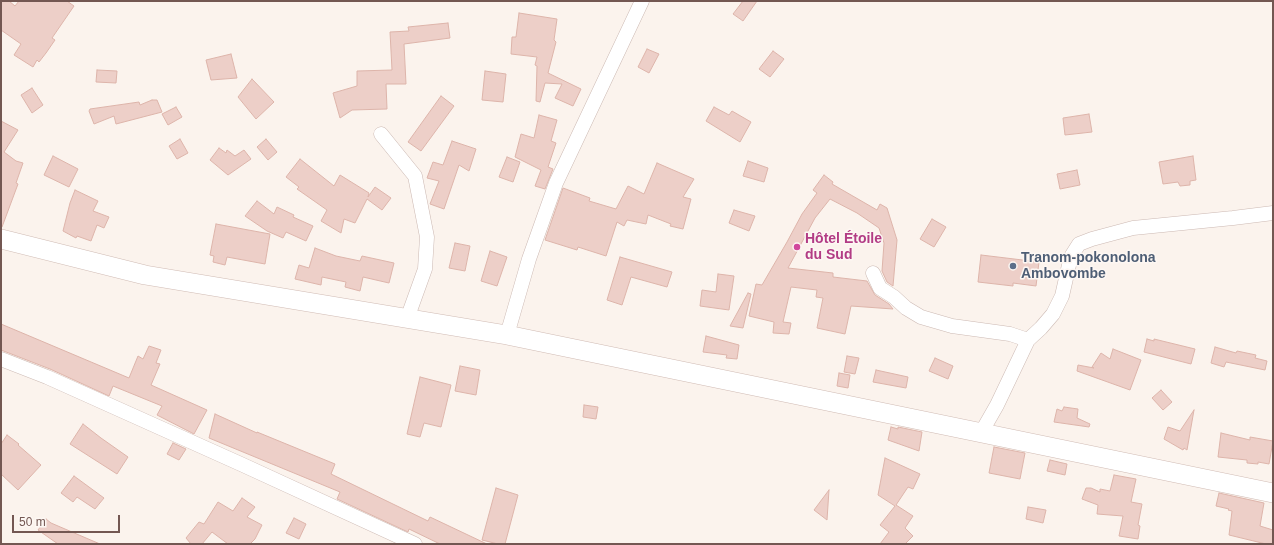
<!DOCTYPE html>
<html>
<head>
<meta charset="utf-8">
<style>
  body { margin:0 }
  #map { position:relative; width:1274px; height:545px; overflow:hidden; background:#fbf3ed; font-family:Helvetica,sans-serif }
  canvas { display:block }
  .frame { position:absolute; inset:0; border:2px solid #735752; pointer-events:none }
  .scale { position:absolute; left:12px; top:515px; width:108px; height:18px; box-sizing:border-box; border:2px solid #735752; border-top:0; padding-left:5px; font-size:12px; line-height:14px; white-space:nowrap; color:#735752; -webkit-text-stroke:3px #fdf7f3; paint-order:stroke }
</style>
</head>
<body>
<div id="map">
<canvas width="1274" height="545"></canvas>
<div class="frame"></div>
<div class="scale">50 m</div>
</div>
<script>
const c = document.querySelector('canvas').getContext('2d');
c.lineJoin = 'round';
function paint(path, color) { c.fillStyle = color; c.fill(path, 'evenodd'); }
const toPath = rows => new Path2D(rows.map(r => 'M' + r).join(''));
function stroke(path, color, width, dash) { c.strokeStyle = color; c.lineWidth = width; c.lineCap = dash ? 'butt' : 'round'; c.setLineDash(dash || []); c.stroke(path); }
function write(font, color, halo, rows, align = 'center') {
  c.font = font + ' Helvetica,sans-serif'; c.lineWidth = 3; c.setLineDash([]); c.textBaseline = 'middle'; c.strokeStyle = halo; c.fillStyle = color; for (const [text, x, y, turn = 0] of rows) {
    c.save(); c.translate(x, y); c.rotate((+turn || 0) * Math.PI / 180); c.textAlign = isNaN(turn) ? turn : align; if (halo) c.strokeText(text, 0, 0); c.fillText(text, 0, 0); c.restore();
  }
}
const building = toPath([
  [1,1,9,1,15,6,19,1,67,1,74,6,52,38,55,40,46,53,39,62,37,60,33,67,14,55,21,44,1,30,1,1],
  [743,1,757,1,743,21,733,14,743,1],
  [519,13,557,19,554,40,556,42,548,73,581,89,573,106,555,98,562,84,545,83,540,102,536,101,537,66,535,65,537,57,511,54,512,37,516,37,519,13],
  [448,23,450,38,404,44,406,84,386,84,387,109,352,110,340,118,333,93,357,86,357,71,392,70,390,32,409,31,408,27,448,23],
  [647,49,659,54,649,73,638,67,647,49],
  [773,51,784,59,770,77,759,69,773,51],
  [231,54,237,78,211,80,206,60,231,54],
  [97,70,117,71,116,83,96,82,97,70],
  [485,71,506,74,503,102,482,100,485,71],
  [252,79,274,102,256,119,238,97,252,79],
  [32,88,43,105,32,113,21,95,32,88],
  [441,96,454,106,421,151,408,142,441,96],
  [152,100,157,100,162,112,116,124,114,116,94,124,89,111,90,109,139,102,140,105,152,100],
  [176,107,182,117,168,125,162,114,176,107],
  [714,107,729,115,732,111,751,122,740,142,706,121,714,107],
  [1089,114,1092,132,1065,135,1063,118,1089,114],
  [539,115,557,120,551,141,556,143,548,167,553,169,545,189,535,186,541,170,515,157,521,134,534,138,539,115],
  [1,121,18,130,4,152,16,161,23,163,16,183,18,184,2,227,1,227,1,121],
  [180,139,188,153,177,159,169,146,180,139],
  [266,139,277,152,268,160,257,147,266,139],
  [452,141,476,149,469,171,459,165,444,209,430,204,439,181,427,178,433,162,443,165,452,141],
  [219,148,226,153,227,150,235,156,244,150,251,159,228,175,210,160,219,148],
  [53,156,78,169,69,187,44,175,53,156],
  [1193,156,1196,180,1190,181,1190,185,1180,186,1178,182,1163,184,1159,162,1193,156],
  [507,157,520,162,513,182,499,177,507,157],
  [300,159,334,186,340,175,369,193,368,197,375,187,391,198,382,210,367,199,355,223,344,219,341,233,321,221,327,210,297,189,299,187,286,177,300,159],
  [748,161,768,168,764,182,743,176,748,161],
  [657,163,694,179,683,197,691,199,683,229,670,226,671,224,648,215,646,224,627,220,624,226,617,222,606,256,578,247,577,250,545,240,563,188,590,198,589,201,616,209,628,186,644,194,657,163],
  [1077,170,1080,185,1060,189,1057,174,1077,170],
  [824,175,833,182,832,184,877,210,880,204,887,208,897,240,893,286,887,282,882,271,884,243,879,228,857,213,830,199,815,218,788,268,833,273,833,277,867,281,875,295,889,304,893,309,851,306,845,334,817,328,823,298,816,297,817,290,791,287,783,322,791,323,789,334,773,333,774,322,749,316,756,284,762,285,787,242,802,214,817,193,813,190,824,175],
  [75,190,98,201,93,211,109,217,104,228,97,225,91,241,77,236,76,238,63,231,70,203,75,190],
  [257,201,274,214,277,207,294,215,293,217,313,226,306,241,286,232,283,238,267,231,245,216,257,201],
  [734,210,755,216,749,231,729,223,734,210],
  [932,219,946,227,934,247,920,239,932,219],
  [216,224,270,234,265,264,227,257,225,265,213,262,214,256,210,255,216,224],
  [455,243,470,246,465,271,449,268,455,243],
  [315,248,336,256,360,261,362,256,394,263,389,283,363,277,360,291,345,287,346,282,322,277,321,285,295,279,299,265,309,268,315,248],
  [490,251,507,257,497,286,481,281,490,251],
  [981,255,1039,262,1036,286,1013,283,1013,286,978,282,981,255],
  [620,257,672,272,667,287,631,277,622,305,607,300,620,257],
  [718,274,734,276,729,310,700,306,702,290,716,292,718,274],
  [748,293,751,294,743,328,730,326,748,293],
  [1,324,129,378,138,356,143,359,149,346,161,350,156,363,160,364,151,385,207,410,194,434,157,415,162,406,113,386,109,396,50,369,1,350,1,324],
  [706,336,739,345,737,359,726,358,727,355,703,352,706,336],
  [1147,339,1154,341,1154,339,1195,349,1191,364,1144,352,1147,339],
  [1215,347,1236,353,1237,351,1256,355,1255,358,1267,361,1265,370,1226,362,1224,367,1211,363,1215,347],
  [1113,349,1141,360,1130,390,1077,371,1078,365,1094,368,1092,367,1101,353,1110,359,1113,349],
  [847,356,859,358,855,374,844,372,847,356],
  [935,358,953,366,948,379,929,371,935,358],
  [460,366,480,370,476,395,455,391,460,366],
  [876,370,908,377,906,388,873,382,876,370],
  [839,373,850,375,848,388,837,386,839,373],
  [420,377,451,385,441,427,424,423,420,437,407,434,420,377],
  [1161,390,1172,402,1163,410,1152,398,1161,390],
  [584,405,598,407,596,419,583,417,584,405],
  [1064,407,1078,409,1077,418,1090,424,1089,427,1054,422,1057,409,1062,411,1064,407],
  [1194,410,1187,450,1184,448,1183,450,1164,439,1168,427,1180,431,1194,410],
  [215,414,257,433,257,432,335,464,331,474,428,521,430,517,487,544,440,544,409,529,408,532,337,499,340,492,209,438,215,414],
  [83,424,101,438,128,457,117,474,70,444,83,424],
  [891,427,898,429,898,427,922,432,919,451,888,440,891,427],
  [1221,433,1250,440,1250,437,1273,441,1269,464,1258,462,1258,464,1247,463,1247,460,1218,457,1221,433],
  [7,435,19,444,18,445,41,465,18,490,1,474,1,444,7,435],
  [173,443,186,449,179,460,167,454,173,443],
  [994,447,1025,453,1020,479,989,473,994,447],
  [885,458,920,474,913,489,908,487,896,505,913,516,905,528,913,536,905,544,880,544,889,532,880,525,895,506,878,495,885,458],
  [1050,460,1067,464,1065,475,1047,471,1050,460],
  [1114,475,1136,479,1131,502,1142,504,1138,525,1140,526,1138,539,1119,536,1123,516,1097,514,1098,505,1082,499,1086,488,1091,488,1100,492,1100,489,1110,491,1114,475],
  [74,476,104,498,95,509,77,497,73,502,61,493,74,476],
  [496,488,518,495,505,544,498,544,482,540,496,488],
  [829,490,827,520,814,510,829,490],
  [1219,493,1264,503,1260,526,1273,530,1273,544,1266,544,1229,535,1232,511,1228,510,1229,509,1216,506,1219,493],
  [242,498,255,507,247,517,262,525,255,539,250,544,228,544,212,532,202,544,191,544,186,538,199,522,204,524,218,502,233,511,242,498],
  [1028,507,1046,510,1043,523,1026,519,1028,507],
  [294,518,306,524,299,539,286,533,294,518],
  [46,519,51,523,100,544,58,544,38,530,46,519]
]);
paint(building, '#edcfc8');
stroke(building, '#ddb4aa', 1);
const street = toPath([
  [381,134,415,176,427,237,425,269,407,319],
  [873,273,880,288,894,297,906,308,921,317,952,326,1010,334,1028,340,997,405,981,433],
  [507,335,529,259,556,183,642,1],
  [1028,340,1041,328,1053,314,1062,296,1069,265,1072,255,1079,244,1092,239,1133,228,1233,218,1273,213],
  [1,359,47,377,243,465,415,544]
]);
const secondary = toPath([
  [1,239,145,275,507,335,1273,493]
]);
stroke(street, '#ccb9b3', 15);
stroke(secondary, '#d0bbb4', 20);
stroke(street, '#fff', 14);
stroke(secondary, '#fff', 19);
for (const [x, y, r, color] of [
  [797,247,4,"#d1479c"],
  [1013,266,4,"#5c6f8a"]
]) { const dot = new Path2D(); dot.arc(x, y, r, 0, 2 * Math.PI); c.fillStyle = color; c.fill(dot); stroke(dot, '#fdf7f3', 1.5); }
write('bold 14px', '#b23c85', '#fdf7f3', [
  ["Hôtel Étoile",805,239],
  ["du Sud",805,255]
], 'left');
write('bold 14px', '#4e5e75', '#fdf7f3', [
  ["Tranom-pokonolona",1021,258],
  ["Ambovombe",1021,274]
], 'left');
</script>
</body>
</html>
